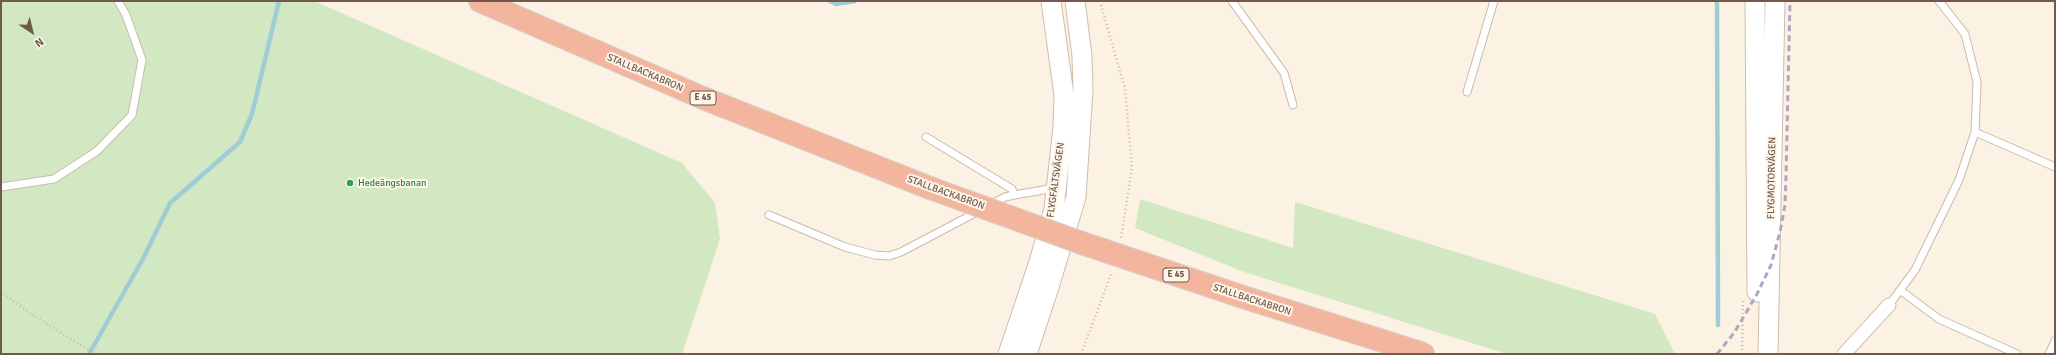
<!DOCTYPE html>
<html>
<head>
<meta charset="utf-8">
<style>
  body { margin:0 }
  #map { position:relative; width:2056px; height:355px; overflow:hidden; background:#fbf2e3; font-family:Signika,sans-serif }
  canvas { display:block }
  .frame { position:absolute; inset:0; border:2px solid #72594b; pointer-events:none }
  .north { position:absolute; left:12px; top:12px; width:40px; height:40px; -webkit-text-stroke:3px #fef6e9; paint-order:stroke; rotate:145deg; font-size:11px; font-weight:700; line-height:16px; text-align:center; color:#72594b }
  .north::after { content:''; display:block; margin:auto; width:14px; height:18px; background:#72594b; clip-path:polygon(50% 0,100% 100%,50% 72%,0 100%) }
</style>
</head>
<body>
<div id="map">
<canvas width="2056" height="355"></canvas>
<div class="frame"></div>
<div class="north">N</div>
</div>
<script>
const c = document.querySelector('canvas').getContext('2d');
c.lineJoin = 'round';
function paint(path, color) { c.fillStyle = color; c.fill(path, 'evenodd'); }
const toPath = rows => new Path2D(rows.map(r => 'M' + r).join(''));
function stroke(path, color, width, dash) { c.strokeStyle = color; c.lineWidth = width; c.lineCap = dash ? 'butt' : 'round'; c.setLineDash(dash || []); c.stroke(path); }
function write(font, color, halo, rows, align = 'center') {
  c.font = font + ' Signika,sans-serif'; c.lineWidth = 4; c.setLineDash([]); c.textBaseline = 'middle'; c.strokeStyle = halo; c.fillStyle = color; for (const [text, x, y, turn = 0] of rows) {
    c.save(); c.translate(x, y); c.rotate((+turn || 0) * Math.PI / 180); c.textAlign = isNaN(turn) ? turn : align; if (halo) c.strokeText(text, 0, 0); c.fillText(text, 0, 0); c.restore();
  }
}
paint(toPath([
  [1,1,314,1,682,163,715,203,720,239,682,354,1,354],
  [1140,199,1293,248,1295,202,1655,314,1675,354,1507,354,1244,272,1135,228]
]), '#d1e8c3');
stroke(toPath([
  [830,1,836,4,855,1],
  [1717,1,1718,325],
  [89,354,144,257,170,203,240,142,252,114,279,1]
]), '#a0ccd5', 4.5);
const lane = toPath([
  [1232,1,1284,73,1293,105],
  [1467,92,1494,1],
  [1975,132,2055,167],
  [926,137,1012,189,1014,195,1055,188],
  [1,187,54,179,97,151,132,115,142,60,126,15,118,1],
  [990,205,1005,197,1014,195],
  [769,215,845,247,875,255,889,256,901,252,979,211],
  [1900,290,1939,319,2017,354],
  [1889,305,1915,270,1959,180,1975,132,1977,82,1965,34,1939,1],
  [2049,354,2055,341]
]);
const street = toPath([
  [1844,354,1889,305]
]);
const secondary = toPath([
  [1755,1,1757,292],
  [1008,354,1039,262,1054,209,1063,127,1064,95,1051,1],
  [1027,354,1049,287,1076,197,1083,90,1082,56,1075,1],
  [1768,354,1775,1]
]);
const highway = toPath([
  [480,1,703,98,930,188]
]);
stroke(lane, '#ccbaab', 9);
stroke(street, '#ccbaab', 15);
stroke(secondary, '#d1bcab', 21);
stroke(highway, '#d8d1cd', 24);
stroke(toPath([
  [1100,1,1125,89,1132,168,1121,238],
  [1,291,31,314,95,354],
  [1081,354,1112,272],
  [1742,354,1743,301]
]), '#d4b5a0', 2.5, [1, 3]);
stroke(lane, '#fff', 7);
stroke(street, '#fff', 13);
stroke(secondary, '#fff', 19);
stroke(highway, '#f3b59d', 22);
stroke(toPath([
  [1717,354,1734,333,1757,294,1771,265,1780,232,1785,205,1786,176,1790,1]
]), '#b5a3c4', 3, [6, 4]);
const highwayBridge = toPath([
  [930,188,1079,242,1243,297,1424,354]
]);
stroke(highwayBridge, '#d8d1cd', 24, []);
stroke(highwayBridge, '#f3b59d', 22);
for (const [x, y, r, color] of [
  [350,183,4,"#2e9e5b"]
]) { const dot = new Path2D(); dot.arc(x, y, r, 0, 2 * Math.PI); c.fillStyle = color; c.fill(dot); stroke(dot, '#fef6e9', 1.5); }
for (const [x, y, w] of [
  [703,98,26],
  [1176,275,26]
]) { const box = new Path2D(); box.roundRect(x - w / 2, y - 7, w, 14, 3); c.fillStyle = '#fef6e9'; c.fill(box); stroke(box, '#72594b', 1); }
write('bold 9px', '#72594b', null, [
  ["E 45",703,98],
  ["E 45",1176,275]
]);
write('10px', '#72594b', '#fef6e9', [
  ["STALLBACKABRON",645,73,23],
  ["FLYGMOTORVÄGEN",1772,178,-89],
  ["FLYGFÄLTSVÄGEN",1056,180,-82],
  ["STALLBACKABRON",946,193,20],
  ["STALLBACKABRON",1252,300,18]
]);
write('10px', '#27864d', '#fef6e9', [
  ["Hedeängsbanan",358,183]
], 'left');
</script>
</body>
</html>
